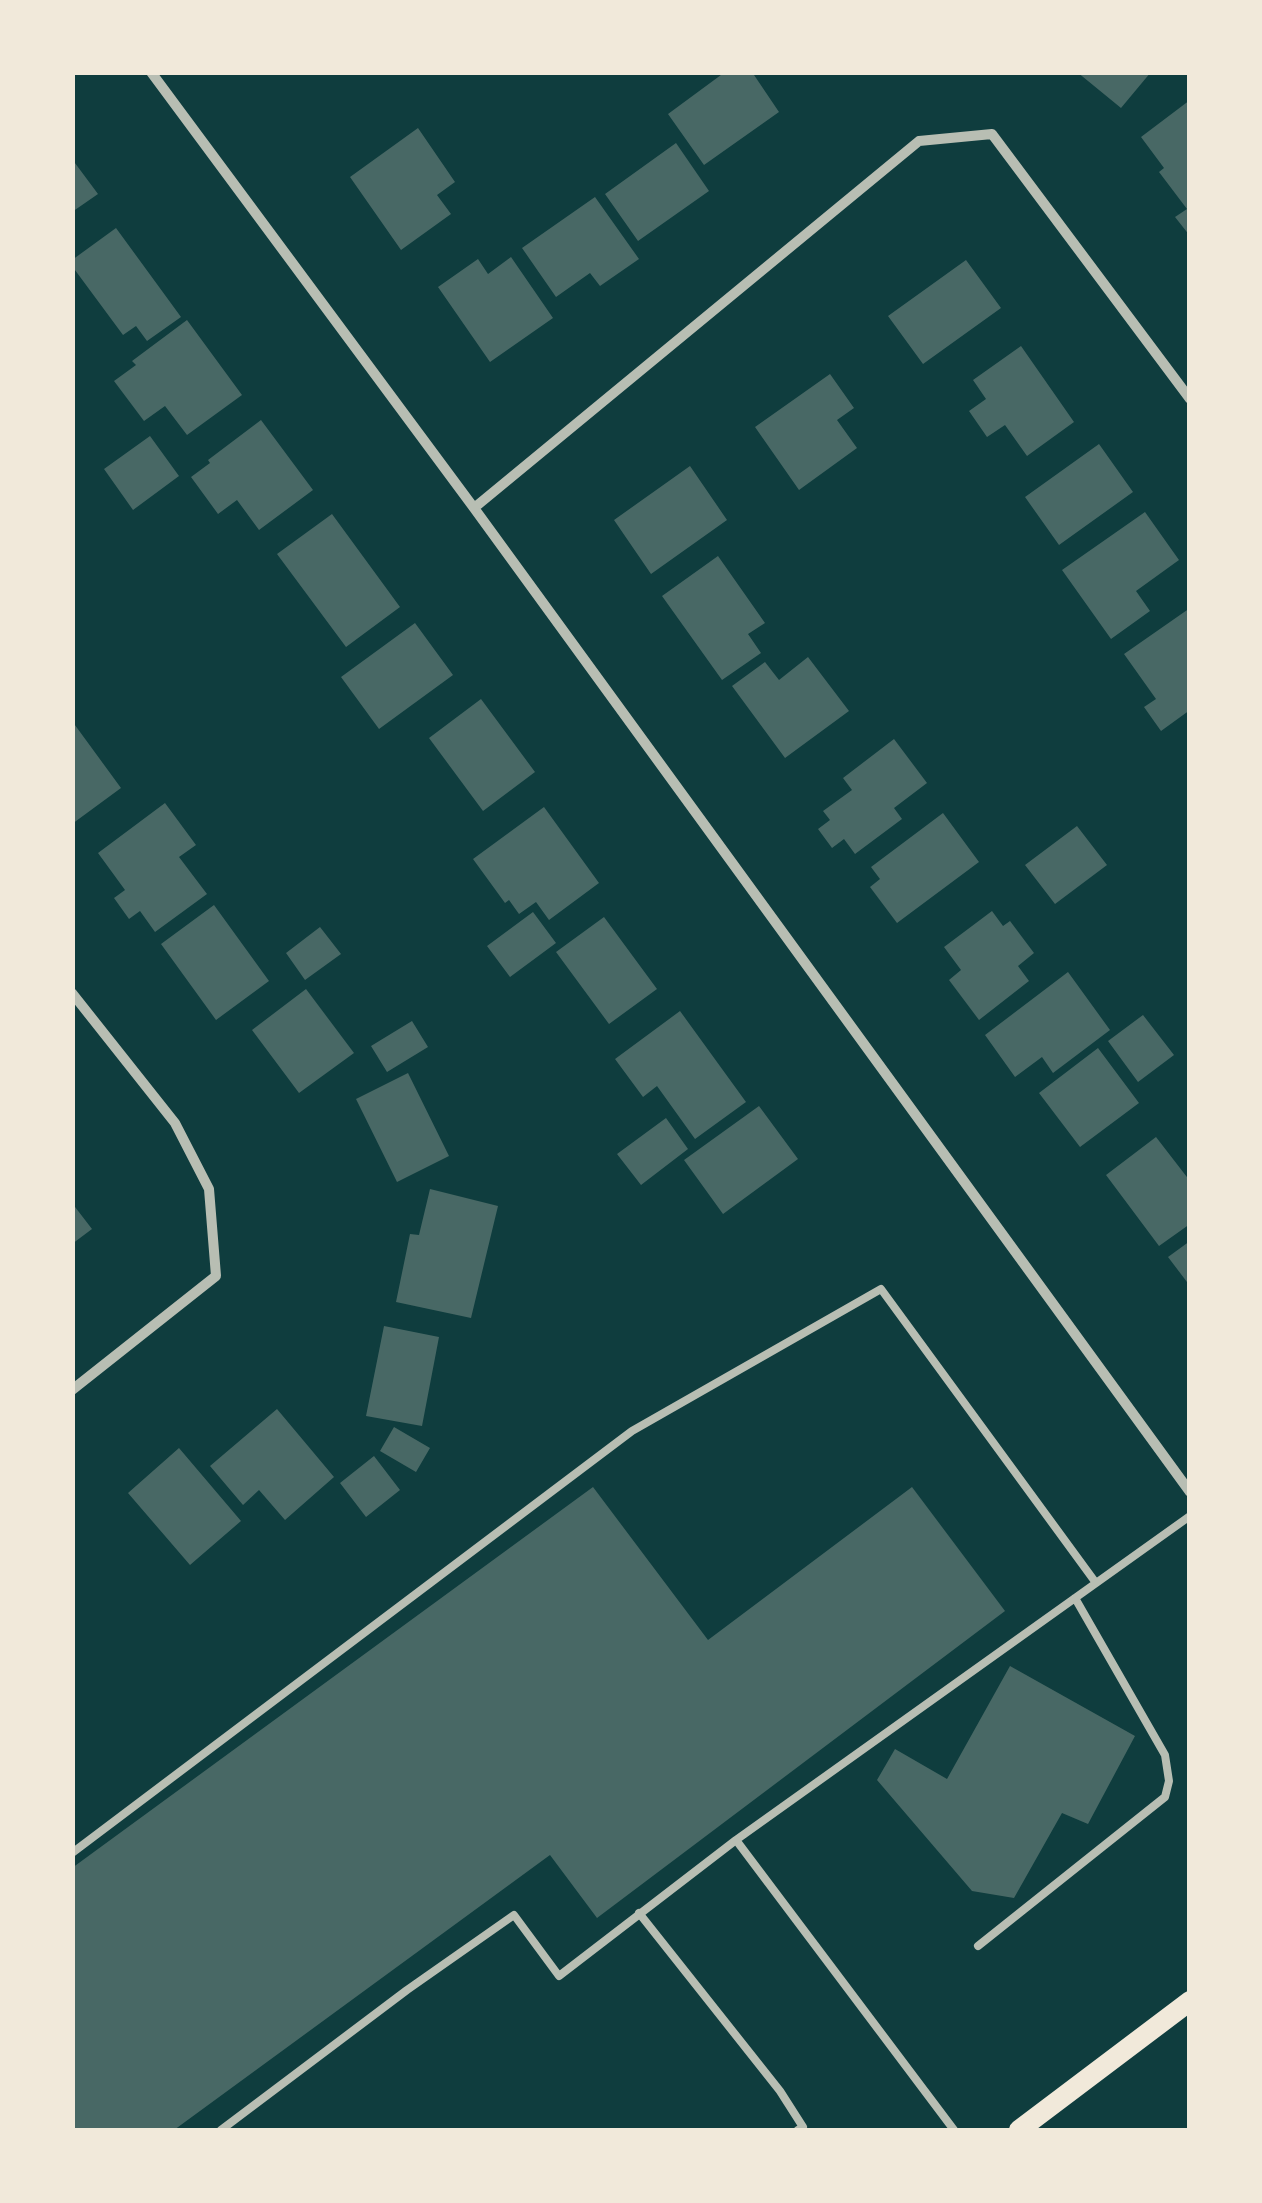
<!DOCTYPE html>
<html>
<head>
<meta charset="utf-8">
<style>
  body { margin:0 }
  #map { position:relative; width:1262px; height:2203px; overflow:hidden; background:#0f3d3e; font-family:Signika,sans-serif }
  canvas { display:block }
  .frame { position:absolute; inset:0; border:75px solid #f1e9da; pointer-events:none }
</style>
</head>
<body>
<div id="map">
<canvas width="1262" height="2203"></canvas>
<div class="frame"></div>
</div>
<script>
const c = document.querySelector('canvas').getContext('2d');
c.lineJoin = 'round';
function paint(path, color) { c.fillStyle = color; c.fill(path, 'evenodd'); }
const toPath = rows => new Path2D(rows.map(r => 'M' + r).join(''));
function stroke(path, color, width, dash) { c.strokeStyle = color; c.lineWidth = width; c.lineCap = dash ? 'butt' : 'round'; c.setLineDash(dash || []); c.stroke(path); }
paint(toPath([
  [725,72,752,72,779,112,704,165,668,114],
  [1077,72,1151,72,1121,108],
  [1190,100,1190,236,1175,217,1187,209,1159,172,1164,168,1141,137],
  [418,128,455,182,437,195,451,214,401,250,350,177],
  [676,143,709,191,638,241,605,194],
  [72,159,98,194,72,212],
  [595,197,639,259,600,286,590,273,556,297,522,248],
  [116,228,181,317,147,341,136,326,123,335,72,266,72,260],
  [511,257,553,318,490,362,438,287,478,259,488,274],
  [966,260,1001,308,923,364,888,316],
  [187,320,242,395,187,435,165,406,144,421,114,381,136,365,132,361],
  [1021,346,1074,422,1027,456,1005,425,987,437,969,411,986,399,973,380],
  [830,374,854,408,837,420,857,448,799,490,755,427],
  [261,420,313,490,259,530,237,500,218,514,191,477,210,463,208,460],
  [150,436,179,476,133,510,104,469],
  [1099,444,1133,492,1059,545,1025,497],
  [690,466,727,520,651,574,614,520],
  [1145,512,1179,560,1136,591,1150,611,1111,639,1062,570],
  [332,514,400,607,346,647,277,554],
  [718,556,765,623,748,634,761,653,722,680,662,596],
  [1190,608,1190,710,1161,731,1144,707,1156,699,1124,654],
  [415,623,453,675,379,729,341,677],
  [808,657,849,711,785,758,732,686,765,662,779,680],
  [481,699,535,772,483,811,429,738],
  [72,721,121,788,72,824],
  [894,739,927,783,894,808,902,819,855,854,844,839,832,848,818,829,830,820,823,811,852,790,843,778],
  [165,803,196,845,179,857,207,894,155,932,140,911,129,919,114,898,125,890,98,853],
  [544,807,599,883,549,920,536,902,519,914,509,900,505,903,473,859],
  [943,813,979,862,897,923,870,887,880,879,871,867],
  [1077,826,1107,865,1055,904,1025,865],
  [214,905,269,981,216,1020,161,944],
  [992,911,1003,926,1010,921,1034,953,1018,966,1029,981,979,1020,949,980,961,970,944,947],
  [533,912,556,943,510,977,487,946],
  [604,917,657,989,609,1024,556,952],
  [320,927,341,954,305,980,286,953],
  [1068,972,1110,1030,1053,1073,1042,1057,1015,1077,985,1035],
  [306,989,354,1053,299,1093,252,1030],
  [680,1011,746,1102,695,1139,657,1086,643,1097,615,1059],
  [1143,1015,1174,1055,1138,1082,1108,1041],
  [412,1021,428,1047,387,1072,371,1046],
  [1098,1048,1139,1103,1080,1147,1039,1093],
  [408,1073,449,1156,397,1182,356,1099],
  [759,1106,798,1159,723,1214,684,1160],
  [666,1118,688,1149,641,1185,617,1154],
  [1156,1137,1190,1181,1190,1224,1159,1246,1106,1175],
  [430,1189,498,1206,471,1318,396,1302,410,1234,419,1235],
  [72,1203,92,1229,72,1244],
  [1190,1241,1190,1286,1168,1257],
  [384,1326,439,1337,422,1426,366,1416],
  [277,1409,334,1477,285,1520,259,1490,243,1505,210,1466],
  [394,1427,430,1448,416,1472,380,1451],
  [179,1448,241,1521,190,1565,128,1493],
  [374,1456,400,1490,366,1517,340,1483],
  [593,1487,708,1640,912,1487,1005,1611,597,1918,550,1855,174,2130,72,2130,72,1868],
  [1010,1666,1135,1736,1088,1824,1062,1813,1014,1898,972,1891,877,1780,895,1749,947,1779]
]), '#486865');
stroke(toPath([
  [736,1840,954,2130],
  [72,1853,632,1431,881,1289,1096,1583],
  [639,1913,780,2091,803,2127,798,2130],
  [978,1946,1165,1797,1169,1781,1165,1755,1075,1598],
  [221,2130,407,1990,514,1915,559,1976,736,1840,1190,1516]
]), '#b8beb3', 8);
stroke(toPath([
  [151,72,474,508,1190,1492],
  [474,508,919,141,992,134,1190,399],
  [72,993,175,1123,209,1189,216,1276,72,1390]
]), '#b8beb3', 10);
stroke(toPath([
  [1019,2130,1190,2001]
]), '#f1e9da', 20);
</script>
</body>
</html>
